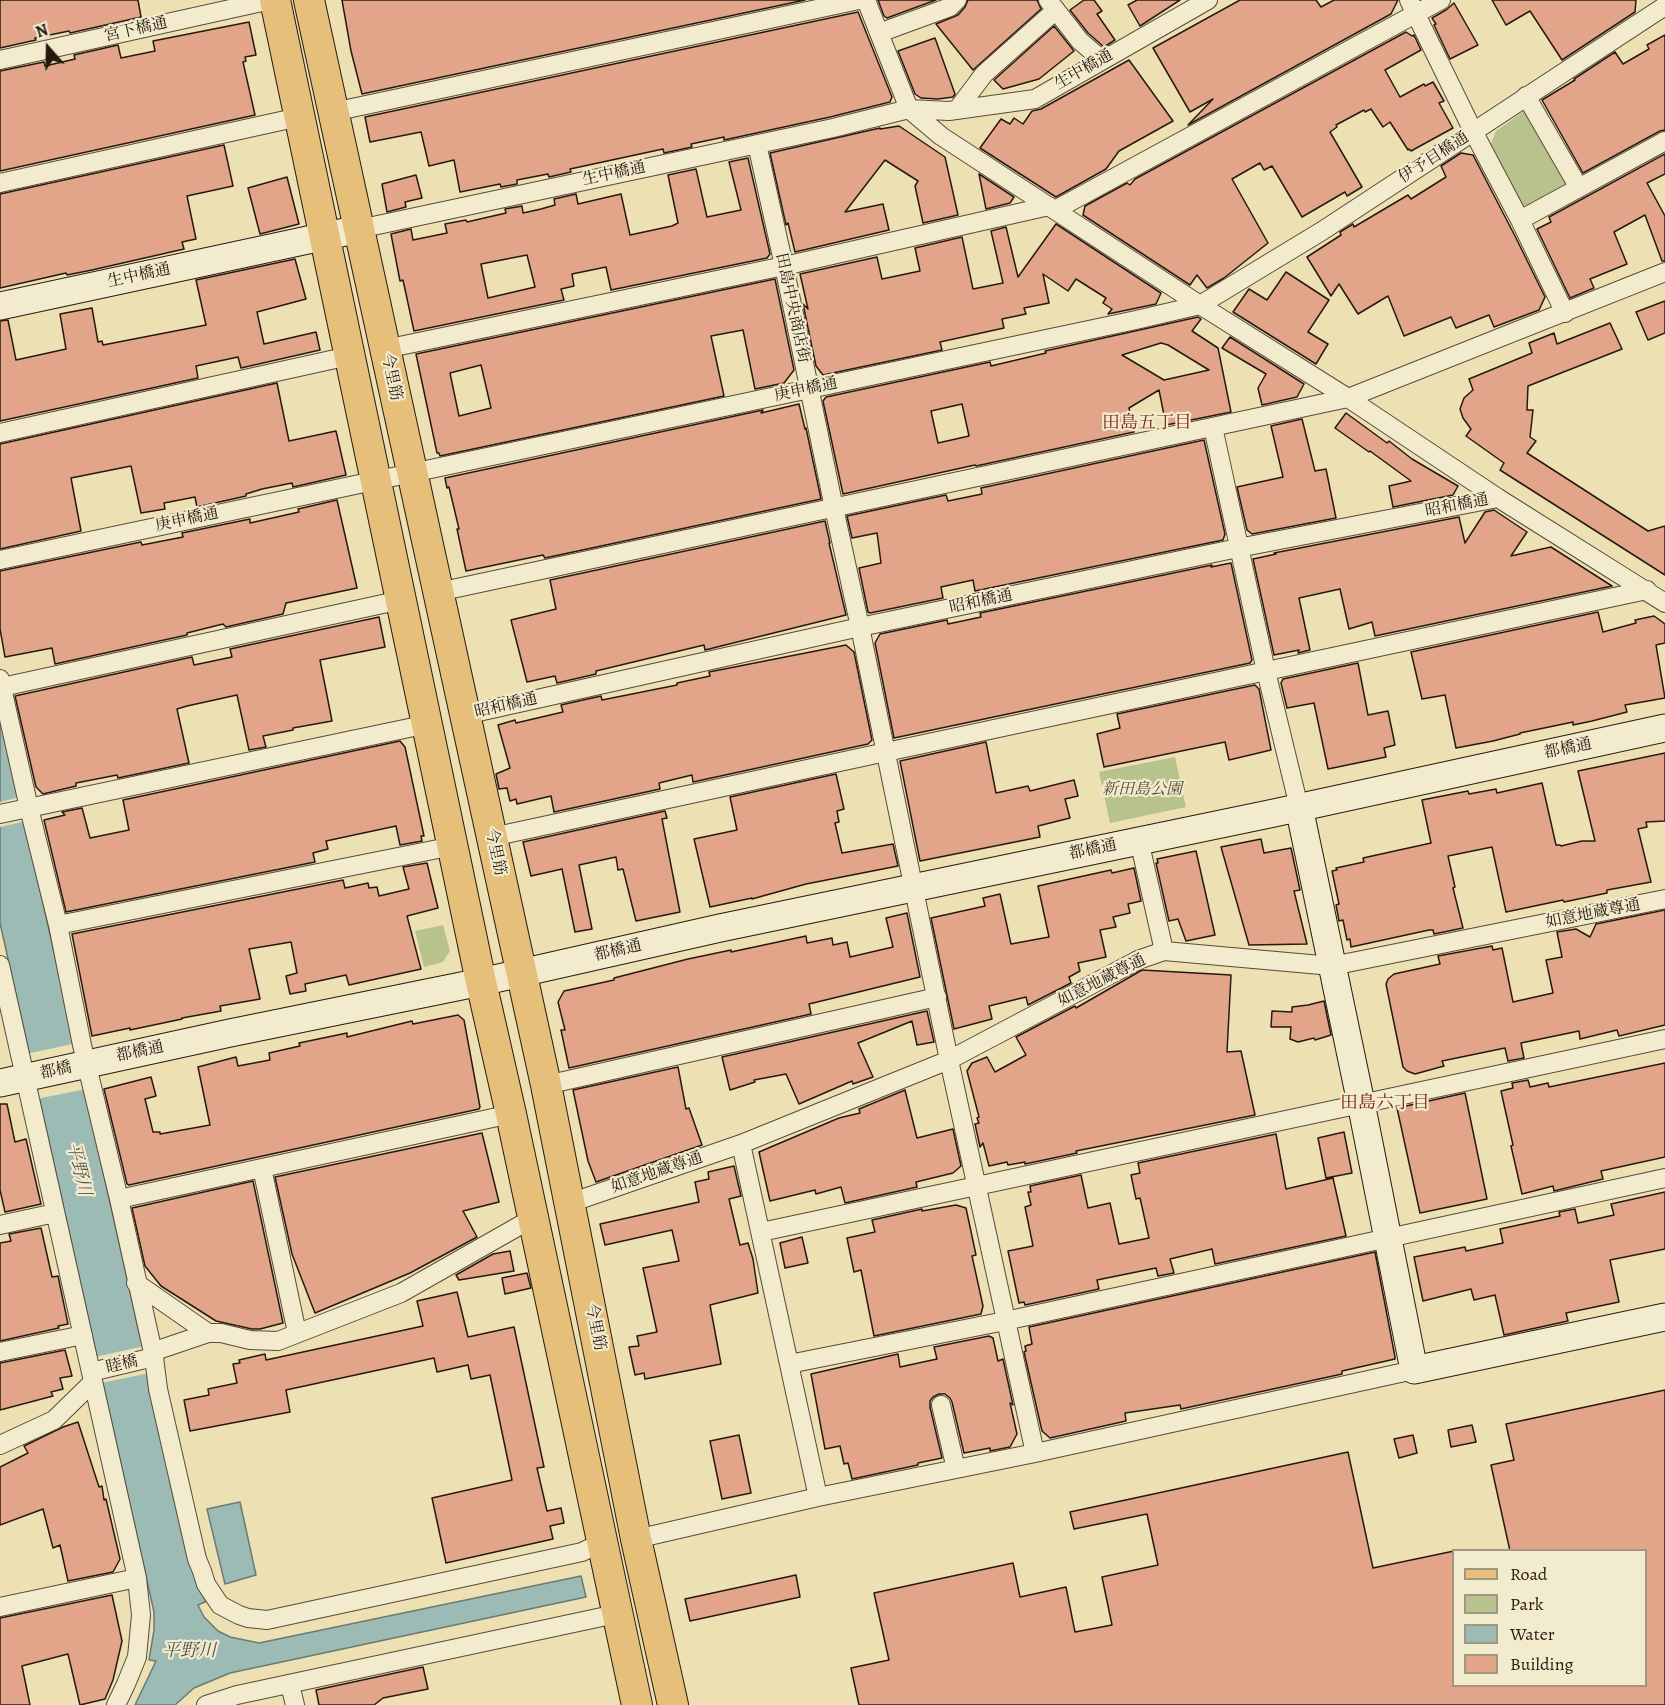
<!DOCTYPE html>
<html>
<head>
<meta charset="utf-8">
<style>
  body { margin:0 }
  #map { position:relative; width:1665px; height:1705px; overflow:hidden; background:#ede0b3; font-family:Alegreya,serif }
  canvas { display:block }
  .legend { position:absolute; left:1452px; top:1549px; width:195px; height:138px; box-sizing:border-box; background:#f3ebce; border:2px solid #a19782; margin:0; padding:8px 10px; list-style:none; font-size:18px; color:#261911 }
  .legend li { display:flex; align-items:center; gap:12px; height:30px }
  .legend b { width:30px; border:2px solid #a19782 }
  .north { position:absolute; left:18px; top:18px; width:60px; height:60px; -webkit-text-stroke:4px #f3ebce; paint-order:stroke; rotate:340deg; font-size:16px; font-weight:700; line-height:24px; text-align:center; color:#261911 }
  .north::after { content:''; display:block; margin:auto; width:21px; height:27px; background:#261911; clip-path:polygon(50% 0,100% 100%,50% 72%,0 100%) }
</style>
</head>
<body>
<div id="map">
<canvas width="1665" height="1705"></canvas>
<ul class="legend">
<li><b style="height:8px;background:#e6c07a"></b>Road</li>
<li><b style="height:16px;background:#b7c28d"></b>Park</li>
<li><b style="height:16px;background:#9bbbb4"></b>Water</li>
<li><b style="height:16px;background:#e2a58a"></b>Building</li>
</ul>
<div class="north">N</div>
</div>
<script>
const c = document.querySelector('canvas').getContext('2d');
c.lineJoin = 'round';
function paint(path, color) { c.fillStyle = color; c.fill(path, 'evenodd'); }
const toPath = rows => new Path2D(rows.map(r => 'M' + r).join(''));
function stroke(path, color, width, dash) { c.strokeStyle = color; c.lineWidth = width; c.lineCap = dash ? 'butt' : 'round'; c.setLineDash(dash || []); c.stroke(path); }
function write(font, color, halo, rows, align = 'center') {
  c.font = font + ' Alegreya,"Noto Serif JP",serif'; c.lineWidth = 4.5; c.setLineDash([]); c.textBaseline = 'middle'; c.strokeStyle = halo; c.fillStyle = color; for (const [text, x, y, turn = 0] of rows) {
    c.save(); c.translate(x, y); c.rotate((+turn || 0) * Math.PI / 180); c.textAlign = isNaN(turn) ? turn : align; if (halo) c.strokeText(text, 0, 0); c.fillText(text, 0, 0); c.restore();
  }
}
paint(toPath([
  [1527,109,1569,180,1567,187,1531,207,1518,204,1490,146,1496,131],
  [1175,757,1186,807,1110,823,1099,772],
  [443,925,450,951,443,962,424,967,415,931]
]), '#b7c28d');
const water = toPath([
  [0,711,191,1564,199,1589,207,1601,198,1605,204,1617,218,1631,230,1637,259,1643,581,1576,586,1597,230,1673,194,1688,175,1705,135,1705,156,1661,149,1660,154,1630,154,1612,0,923,0,711],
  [240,1502,256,1575,225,1584,207,1509,240,1502]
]);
paint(water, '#9bbbb4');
stroke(water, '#6c7a73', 1.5);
paint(toPath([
  [20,797,26,821,0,827,0,802],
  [77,1043,87,1089,36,1099,26,1054],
  [144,1346,150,1373,101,1383,95,1357]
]), '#ede0b3');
const building = toPath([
  [0,0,138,0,141,17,70,33,69,31,35,38,36,40,0,48,0,0],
  [342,0,805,0,362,94,351,51,342,0],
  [878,0,936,0,887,18,884,16,878,0],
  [968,0,1037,0,1041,9,973,70,936,24,958,15,965,7,968,0],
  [1084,0,1094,0,1102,11,1097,14,1115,40,1104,47,1088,33,1070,10,1084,0],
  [1137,0,1180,0,1140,26,1128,5,1137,0],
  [1240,0,1316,0,1321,7,1334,0,1398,0,1391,14,1188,125,1213,99,1190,112,1153,48,1240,0],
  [1492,0,1636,0,1635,12,1562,60,1530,11,1506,25,1492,0],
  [1454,3,1478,45,1450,59,1434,25,1436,24,1432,18,1446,10,1454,3],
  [858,12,892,97,890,102,830,117,724,140,724,137,691,144,692,147,664,153,663,149,570,169,571,172,549,177,548,174,517,180,517,184,501,187,500,184,460,192,454,160,429,166,421,132,370,142,365,117,858,12],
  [249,22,256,55,245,57,246,61,243,62,255,115,0,171,0,71,44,62,45,66,75,59,74,55,118,45,121,58,155,51,153,41,249,22],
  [1054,26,1074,51,1039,79,1003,89,994,80,1054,26],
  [1406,32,1412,36,1414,35,1421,50,1385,70,1400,97,1424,84,1425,86,1433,82,1444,101,1439,103,1453,128,1411,151,1409,149,1408,150,1390,122,1383,127,1371,109,1365,112,1364,110,1336,125,1337,127,1330,132,1362,187,1347,196,1345,192,1302,217,1272,166,1264,170,1260,163,1232,179,1268,243,1224,278,1207,288,1197,275,1190,285,1083,215,1085,206,1127,183,1130,185,1135,179,1406,32],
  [1665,35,1665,130,1660,131,1583,173,1542,100,1575,80,1574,79,1615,52,1623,64,1649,49,1647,45,1665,35],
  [935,38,955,94,953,97,938,99,921,98,915,94,898,51,935,38],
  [1129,60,1173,121,1119,151,1106,169,1056,197,980,148,1001,119,1010,124,1014,118,1023,124,1032,111,1041,109,1129,60],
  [899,126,945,157,958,215,923,223,915,186,918,181,885,160,845,212,883,204,889,230,795,252,788,223,786,225,770,153,880,128,880,129,899,126],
  [224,145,233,186,187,196,196,239,182,242,184,249,92,270,67,275,66,273,0,288,0,194,224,145],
  [1461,153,1473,155,1516,238,1545,297,1539,310,1494,327,1489,315,1456,328,1451,317,1404,336,1388,296,1358,314,1339,284,1331,296,1307,257,1341,235,1340,232,1353,224,1354,227,1408,195,1411,199,1446,177,1441,166,1461,153],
  [1665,154,1665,174,1647,183,1665,216,1665,261,1662,261,1645,215,1614,232,1627,264,1590,279,1594,288,1570,298,1537,229,1551,222,1549,217,1665,154],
  [748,158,770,254,767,258,611,290,606,267,572,274,574,286,561,289,564,300,414,331,403,280,400,281,391,234,411,229,413,240,447,233,445,224,466,220,467,222,506,213,505,209,522,206,523,213,541,209,555,205,554,199,576,194,578,204,621,194,630,235,672,226,678,223,668,175,696,169,707,217,741,210,729,162,748,158],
  [527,255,535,287,488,298,481,264,527,255],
  [979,174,1014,197,1010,203,986,209,979,174],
  [416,175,422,198,405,202,406,207,387,212,382,184,416,175],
  [287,177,299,224,260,234,248,188,287,177],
  [1056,224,1161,293,1156,304,1108,314,1112,309,1103,303,1106,298,1076,279,1068,291,1043,274,1049,303,1024,308,1026,314,1002,319,1004,328,940,342,942,350,823,375,816,366,803,304,808,309,800,274,877,257,882,279,920,271,915,248,962,237,973,289,1003,283,991,231,1006,227,1018,277,1056,224],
  [295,259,306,299,257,312,264,344,316,332,320,350,241,368,238,357,196,366,198,378,0,421,0,321,8,320,16,360,66,349,60,314,92,308,98,342,102,341,103,345,206,325,196,280,295,259],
  [1286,272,1329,300,1308,332,1328,344,1316,364,1233,312,1249,289,1267,300,1286,272],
  [775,279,794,370,784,383,755,389,743,330,711,336,724,396,440,456,439,453,437,453,416,354,775,279],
  [481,365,491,408,459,416,450,373,481,365],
  [1665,301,1665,333,1648,340,1636,312,1665,301],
  [1198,317,1201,319,1192,331,1218,348,1231,412,1166,425,1159,390,1129,408,1134,432,976,466,975,465,843,494,823,401,826,397,990,362,991,366,1046,353,1045,351,1198,317],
  [1161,343,1168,345,1209,370,1164,380,1122,355,1161,343],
  [962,404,969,436,938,443,931,411,962,404],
  [1610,323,1622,349,1528,386,1527,410,1533,410,1530,437,1536,441,1527,453,1648,531,1665,526,1665,575,1500,470,1504,463,1466,436,1471,429,1463,418,1460,409,1464,398,1473,390,1469,379,1532,353,1529,343,1554,333,1557,344,1610,323],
  [1230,337,1304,384,1297,397,1262,405,1258,388,1266,374,1222,348,1230,337],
  [277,383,289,441,336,431,346,475,293,487,292,483,262,489,246,494,246,496,197,507,195,497,164,503,165,509,141,513,131,466,71,478,81,531,0,549,0,444,277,383],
  [799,404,805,429,806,428,821,499,545,558,543,555,466,571,457,529,459,529,449,487,447,488,445,478,763,410,761,413,799,404],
  [1346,413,1387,443,1389,441,1412,459,1458,486,1453,495,1393,507,1389,486,1411,481,1370,451,1369,452,1335,428,1346,413],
  [1302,419,1315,471,1326,469,1336,518,1252,534,1247,530,1237,487,1283,477,1271,426,1302,419],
  [1204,440,1225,534,1223,540,975,591,973,580,941,587,943,598,870,613,868,612,859,568,881,563,877,533,852,538,847,516,946,495,948,501,982,494,981,488,1204,440],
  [337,500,357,588,286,603,283,614,226,627,223,624,187,633,187,635,55,664,52,648,5,657,0,629,0,571,141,542,142,545,183,537,182,533,250,519,250,523,299,512,298,509,337,500],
  [1494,510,1527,532,1511,556,1551,547,1612,586,1375,636,1372,622,1349,629,1340,589,1299,598,1310,650,1298,653,1299,650,1274,655,1253,559,1276,554,1274,553,1459,517,1465,543,1485,512,1494,510],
  [825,521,830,543,829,543,846,615,705,650,704,645,596,671,596,674,557,683,555,676,527,682,511,620,556,609,550,580,825,521],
  [1231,563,1252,660,1250,663,894,738,875,643,880,634,947,620,948,624,981,617,980,613,1212,565,1211,567,1231,563],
  [1598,612,1603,632,1636,623,1635,620,1654,616,1665,624,1665,643,1656,645,1665,698,1625,705,1627,712,1592,721,1573,725,1573,722,1520,733,1520,734,1493,741,1456,748,1445,695,1422,699,1411,652,1598,612],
  [379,617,385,647,320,660,332,721,293,728,293,730,263,736,266,747,249,750,237,695,187,706,177,709,189,763,118,778,117,775,76,783,76,786,43,794,36,787,15,696,192,657,194,665,232,657,230,649,379,617],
  [846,645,854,652,872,740,868,744,693,782,692,775,659,783,660,789,554,812,551,796,517,804,516,799,510,801,507,788,499,789,496,774,510,768,498,725,515,720,516,723,563,712,561,705,601,696,602,700,677,685,677,683,710,676,709,672,846,645],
  [1358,663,1368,715,1388,711,1395,745,1384,748,1386,757,1328,769,1314,703,1287,708,1281,683,1283,679,1358,663],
  [1255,685,1259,689,1271,750,1229,760,1225,742,1104,767,1097,734,1120,728,1117,714,1255,685],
  [400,741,405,747,424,836,421,836,422,841,400,845,396,826,326,841,328,849,313,853,315,862,66,912,44,820,65,815,62,812,82,808,90,838,129,830,123,800,400,741],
  [986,742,996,793,1028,786,1030,791,1074,780,1078,796,1065,799,1070,818,1038,826,1040,837,920,861,900,761,986,742],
  [1665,753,1665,821,1646,822,1647,827,1638,829,1651,882,1607,890,1607,893,1564,902,1563,900,1506,912,1492,847,1448,856,1455,887,1453,888,1463,928,1434,934,1433,930,1429,930,1351,947,1350,939,1347,940,1343,920,1339,921,1336,905,1339,904,1332,871,1337,870,1336,868,1364,862,1363,858,1431,843,1422,800,1468,791,1469,794,1496,789,1497,793,1542,783,1556,845,1560,845,1561,846,1582,841,1595,841,1578,771,1665,753],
  [836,774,844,809,837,811,839,822,835,823,842,853,893,844,898,866,806,884,752,899,752,898,710,907,694,839,737,830,730,797,836,774],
  [665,811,667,818,662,819,680,912,636,921,623,869,618,870,616,857,579,865,592,929,575,932,562,869,531,876,523,842,665,811],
  [1261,839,1264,853,1291,848,1300,890,1294,891,1307,944,1249,945,1221,847,1261,839],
  [1196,851,1215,935,1186,941,1178,919,1169,921,1156,863,1158,863,1157,859,1196,851],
  [427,863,438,908,407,916,421,969,349,985,346,975,305,984,306,991,290,994,286,976,297,973,291,942,249,949,260,999,220,1006,221,1011,182,1018,182,1019,130,1030,130,1028,92,1036,72,934,343,880,345,888,368,883,369,888,377,887,379,896,409,889,403,867,427,863],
  [1134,868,1141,901,1128,904,1130,913,1113,917,1116,927,1100,930,1106,957,1078,963,1080,971,1069,977,1071,983,1028,1005,1026,997,989,1006,992,1019,954,1029,931,918,985,906,983,898,1000,894,1011,944,1049,937,1038,886,1111,870,1112,873,1134,868],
  [1665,910,1665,1025,1619,1036,1617,1030,1580,1039,1579,1031,1521,1043,1524,1058,1508,1061,1505,1048,1442,1061,1444,1066,1415,1074,1407,1071,1403,1067,1386,984,1388,979,1394,974,1440,964,1438,956,1492,946,1493,950,1502,948,1513,1002,1553,993,1546,960,1562,957,1557,932,1576,929,1590,937,1596,924,1665,910],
  [907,913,920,977,809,1004,811,1014,569,1068,561,1030,565,1030,558,1002,564,991,614,980,614,978,688,959,731,950,731,952,806,936,807,943,832,938,833,945,847,942,850,957,893,947,886,918,907,913],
  [1142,970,1231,975,1227,1052,1241,1051,1255,1115,1076,1151,1077,1153,1025,1164,1025,1162,1008,1165,1007,1162,989,1166,983,1143,980,1147,975,1124,979,1123,977,1118,979,1117,967,1071,972,1063,987,1057,995,1072,1026,1055,1016,1037,1075,1006,1076,1008,1142,970],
  [1324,1001,1331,1035,1315,1040,1314,1038,1298,1042,1290,1039,1291,1027,1271,1027,1272,1011,1292,1012,1292,1007,1308,1005,1324,1001],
  [927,1011,934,1042,917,1045,912,1021,858,1043,873,1077,853,1084,852,1081,799,1104,786,1074,754,1080,755,1082,730,1090,722,1057,927,1011],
  [458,1015,464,1020,480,1107,479,1109,129,1185,127,1184,104,1089,151,1077,156,1096,145,1099,153,1132,160,1132,160,1134,210,1125,198,1067,236,1057,238,1066,270,1060,269,1053,300,1046,299,1043,347,1033,347,1037,412,1021,413,1024,458,1015],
  [1665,1063,1665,1157,1601,1171,1603,1179,1554,1191,1553,1186,1522,1194,1511,1146,1513,1145,1501,1091,1513,1088,1512,1083,1528,1080,1530,1087,1548,1083,1549,1087,1665,1063],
  [678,1067,686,1109,689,1108,702,1145,596,1182,588,1161,573,1090,678,1067],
  [905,1090,917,1138,953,1129,961,1166,953,1173,916,1182,917,1187,845,1203,841,1187,816,1194,815,1190,770,1201,759,1152,839,1118,860,1113,859,1109,905,1090],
  [1465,1093,1487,1199,1420,1213,1397,1108,1465,1093],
  [0,1104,7,1104,15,1142,26,1139,41,1204,5,1212,0,1190,0,1104],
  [1344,1132,1352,1173,1326,1178,1318,1138,1344,1132],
  [482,1133,499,1202,463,1211,477,1237,410,1273,315,1313,292,1254,275,1177,482,1133],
  [1276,1134,1286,1189,1333,1178,1346,1236,1215,1264,1212,1249,1170,1259,1174,1273,1158,1276,1156,1268,1097,1280,1099,1289,1025,1305,1024,1302,1019,1303,1008,1251,1033,1246,1025,1207,1031,1205,1028,1192,1031,1192,1030,1186,1081,1175,1088,1208,1110,1203,1119,1244,1149,1238,1140,1198,1136,1199,1131,1175,1140,1173,1138,1163,1276,1134],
  [734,1166,741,1196,729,1199,740,1245,748,1243,753,1259,758,1293,710,1305,721,1364,645,1379,644,1373,635,1375,629,1347,639,1346,637,1336,657,1332,643,1268,679,1261,672,1230,605,1245,600,1224,699,1202,695,1182,709,1179,708,1172,734,1166],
  [253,1181,283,1323,260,1329,252,1329,216,1321,161,1286,145,1266,132,1208,253,1181],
  [1665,1192,1665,1249,1610,1260,1619,1302,1566,1313,1568,1321,1504,1335,1495,1295,1474,1300,1471,1289,1423,1301,1414,1257,1465,1247,1466,1251,1503,1243,1500,1229,1560,1216,1559,1212,1575,1209,1578,1223,1614,1215,1611,1204,1665,1192],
  [956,1205,966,1208,976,1255,972,1256,983,1306,981,1314,874,1336,861,1270,854,1272,847,1238,875,1232,872,1220,922,1209,922,1211,956,1205],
  [41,1228,52,1277,58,1276,68,1324,58,1326,59,1328,0,1341,0,1243,11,1241,9,1234,41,1228],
  [802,1237,808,1263,785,1268,780,1243,802,1237],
  [510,1251,514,1271,459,1280,456,1275,493,1254,510,1251],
  [1375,1252,1395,1357,1395,1359,1342,1371,1342,1374,1181,1409,1180,1405,1125,1413,1126,1421,1050,1438,1042,1431,1024,1352,1026,1351,1025,1346,1032,1344,1029,1327,1375,1252],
  [527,1273,531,1288,505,1294,502,1278,527,1273],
  [457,1292,468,1337,514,1327,544,1467,537,1468,547,1511,561,1508,564,1523,550,1526,553,1539,446,1563,432,1498,512,1480,490,1375,471,1379,468,1365,437,1372,434,1358,286,1390,290,1412,190,1431,184,1400,209,1395,208,1389,237,1383,233,1364,240,1363,239,1360,265,1354,266,1360,423,1326,417,1301,457,1292],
  [989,1336,993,1338,998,1361,1003,1359,1013,1405,1010,1403,1017,1434,1010,1447,990,1451,990,1448,964,1453,952,1402,950,1398,945,1394,939,1394,933,1397,930,1401,930,1407,942,1458,918,1463,918,1465,852,1479,848,1463,844,1464,840,1446,825,1449,811,1374,898,1354,900,1367,937,1359,934,1347,989,1336],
  [65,1350,72,1376,60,1378,63,1389,51,1392,53,1396,0,1410,0,1363,65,1350],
  [1665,1390,1665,1705,859,1705,851,1668,889,1660,874,1593,1013,1563,1020,1597,1066,1587,1075,1632,1112,1625,1102,1577,1158,1565,1147,1514,1074,1529,1070,1512,1348,1452,1373,1568,1454,1551,1454,1686,1646,1686,1646,1551,1510,1551,1491,1465,1514,1460,1506,1424,1665,1390],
  [78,1422,99,1487,102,1486,104,1500,106,1499,120,1559,113,1572,68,1581,60,1545,53,1548,43,1509,0,1525,0,1467,28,1453,24,1446,63,1427,78,1422],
  [1472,1425,1476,1442,1451,1447,1448,1430,1472,1425],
  [739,1435,751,1493,722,1499,710,1441,739,1435],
  [1413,1435,1417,1453,1399,1458,1394,1439,1413,1435],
  [796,1575,800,1597,690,1621,685,1599,796,1575],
  [112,1595,122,1641,113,1680,105,1699,80,1705,68,1654,22,1666,30,1705,0,1705,0,1618,112,1595],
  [423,1667,428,1689,383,1698,374,1705,319,1705,316,1690,423,1667]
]);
paint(building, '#e2a58a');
stroke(building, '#261911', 1.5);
const street = toPath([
  [866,0,909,109,941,136,1200,305,1348,398,1498,498,1665,603],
  [1048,0,1080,41,1102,60],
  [1409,0,1473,131,1520,220,1565,313],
  [879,33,950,7,957,0],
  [0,60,271,0],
  [1526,96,1579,188],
  [957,110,984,74,1056,10],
  [333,112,859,0],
  [757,144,784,266,834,508,860,627,949,1060,1035,1453],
  [0,183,299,117],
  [1055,210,1441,0],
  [1520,220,1665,141],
  [359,229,833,128,909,109,949,111,1035,99,1208,0],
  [385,349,784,266,1049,206],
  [1213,427,1266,671,1299,807],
  [0,433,349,356],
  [0,560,1136,320,1200,305,1322,231,1665,6],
  [438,592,1348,398,1665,272],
  [0,679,29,808,58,925,82,1045,119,1199,154,1357,158,1389,197,1559,202,1571,206,1584,220,1605,239,1615,248,1618,267,1620,582,1552,602,1542],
  [2,687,401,600],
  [465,715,860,627,1238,548,1498,498],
  [0,814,428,724],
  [492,837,886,752,1647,590],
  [1139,840,1164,951],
  [58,925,453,846],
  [0,965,137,1578,141,1615,137,1657,126,1684,116,1705],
  [546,1085,937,997],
  [741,1144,818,1497],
  [262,1168,297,1333],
  [119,1199,511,1114],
  [570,1203,741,1144,949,1060,1138,960,1164,951,1332,966,1665,899],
  [0,1225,55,1213],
  [761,1232,1665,1039],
  [136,1283,208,1333,221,1333,250,1340,278,1341,401,1293,533,1218],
  [0,1352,83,1335],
  [152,1352,208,1333],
  [789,1364,1005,1321,1665,1178],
  [91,1372,154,1357],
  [941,1405,956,1469],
  [0,1445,54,1420,93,1382],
  [636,1539,818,1497,1035,1453,1414,1370],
  [0,1607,137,1578],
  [290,1685,295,1705],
  [206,1705,237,1695,616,1614]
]);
const secondary = toPath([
  [0,306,359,229],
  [1299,807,1361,1103,1414,1370,1665,1317],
  [0,1083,230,1033,481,982,720,928,1274,813,1665,728]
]);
const primary = toPath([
  [275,0,481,982,511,1114,637,1705],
  [309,0,546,1085,636,1539,673,1705]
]);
stroke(street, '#584b3a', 20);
stroke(secondary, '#261911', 29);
stroke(primary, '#261911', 32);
stroke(street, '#f3ebce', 18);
stroke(secondary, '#f3ebce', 27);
stroke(primary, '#e6c07a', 30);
write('16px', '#261911', '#f3ebce', [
  ["宮下橋通",136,30,-13],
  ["生中橋通",1084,70,-30],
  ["伊予目橋通",1434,158,-33],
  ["生中橋通",614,174,-12],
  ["生中橋通",139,276,-12],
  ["田島中央商店街",792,308,78],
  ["今里筋",391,377,78],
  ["庚申橋通",806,390,-12],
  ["昭和橋通",1457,506,-11],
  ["庚申橋通",187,520,-12],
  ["昭和橋通",981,602,-12],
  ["昭和橋通",506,706,-13],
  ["都橋通",1568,749,-12],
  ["都橋通",1093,850,-12],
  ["今里筋",495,852,78],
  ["如意地蔵尊通",1593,914,-11],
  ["都橋通",618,951,-13],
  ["如意地蔵尊通",1102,981,-27],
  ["都橋通",140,1052,-12],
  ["都橋",56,1071,-12],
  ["如意地蔵尊通",657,1173,-19],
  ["今里筋",595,1327,79],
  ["睦橋",122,1365,-13]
]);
write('italic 16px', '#524c36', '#f3ebce', [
  ["新田島公園",1142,790]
]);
write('18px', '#7a1f14', '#f3ebce', [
  ["田島五丁目",1147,424],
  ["田島六丁目",1385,1104]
]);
write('italic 18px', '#4f524a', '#f3ebce', [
  ["平野川",78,1169,77],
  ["平野川",189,1652]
]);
</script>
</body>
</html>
